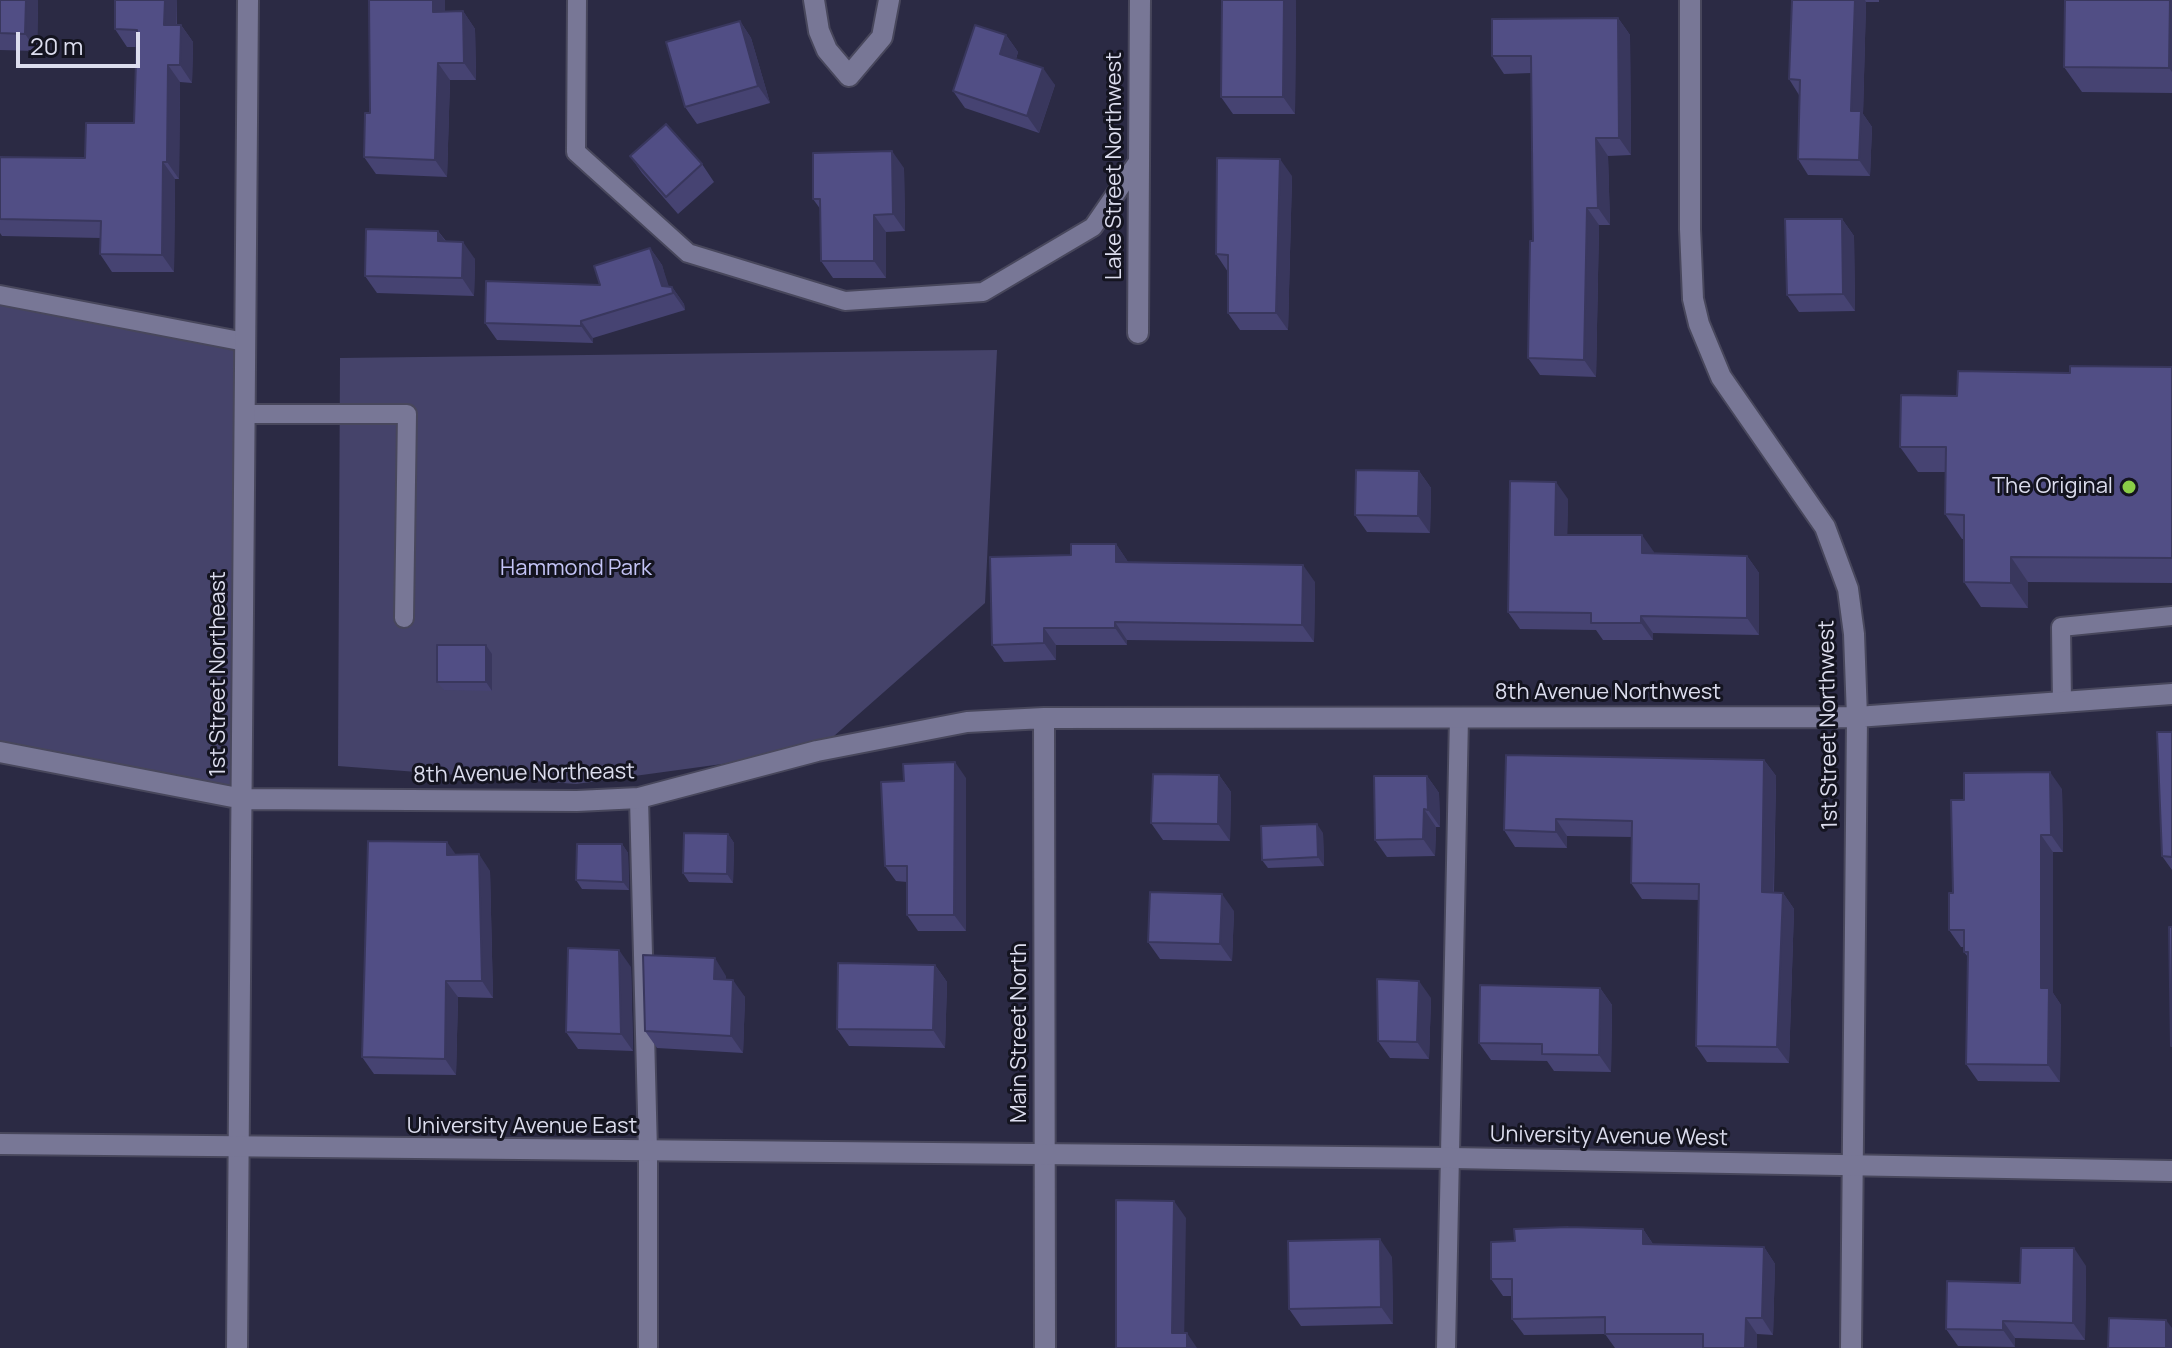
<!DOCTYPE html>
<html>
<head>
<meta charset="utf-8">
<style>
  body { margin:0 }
  #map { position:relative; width:2172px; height:1348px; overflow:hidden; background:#2b2a44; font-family:Manrope,sans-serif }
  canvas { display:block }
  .scale { position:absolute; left:16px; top:32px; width:124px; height:36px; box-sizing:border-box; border:4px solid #dcddee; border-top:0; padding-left:10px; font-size:24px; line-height:28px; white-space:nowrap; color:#dcddee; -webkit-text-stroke:6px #141420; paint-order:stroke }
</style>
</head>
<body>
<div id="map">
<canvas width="2172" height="1348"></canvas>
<div class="scale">20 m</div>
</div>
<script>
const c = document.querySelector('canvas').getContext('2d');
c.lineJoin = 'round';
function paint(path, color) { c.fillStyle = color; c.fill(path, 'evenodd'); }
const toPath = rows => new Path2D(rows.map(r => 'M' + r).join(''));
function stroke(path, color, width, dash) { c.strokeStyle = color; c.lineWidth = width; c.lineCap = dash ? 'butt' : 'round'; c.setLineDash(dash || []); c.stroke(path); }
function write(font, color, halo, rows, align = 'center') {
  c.font = font + ' Manrope,sans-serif'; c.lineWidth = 6; c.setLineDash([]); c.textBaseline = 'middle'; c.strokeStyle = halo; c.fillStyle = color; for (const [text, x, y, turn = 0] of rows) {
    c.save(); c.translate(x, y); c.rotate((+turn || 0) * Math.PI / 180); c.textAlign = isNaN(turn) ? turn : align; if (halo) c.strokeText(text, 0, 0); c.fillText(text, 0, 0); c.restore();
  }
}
paint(toPath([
  [0,299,245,342,243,799,0,752],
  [997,350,985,603,817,751,576,784,338,766,340,358]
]), '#45436a');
const service = toPath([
  [577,0,576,152,688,253,845,301,983,292,1093,227,1139,160],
  [0,295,245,342],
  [245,414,407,414,404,618],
  [2062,703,2061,627,2172,616],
  [639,798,648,1152,648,1348],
  [1446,1348,1459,717]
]);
const minor = toPath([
  [814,0,819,31,827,50,849,76,882,37,889,0],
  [1690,0,1690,229,1693,299,1699,324,1721,377,1825,527,1848,589,1854,634,1857,717,1851,1348],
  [1138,333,1140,0],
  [1044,718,1045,1348],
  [0,752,243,799,577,801,639,798,817,751,967,722,1044,718,1857,717,2172,694],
  [237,1348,248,0]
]);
const tertiary = toPath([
  [0,1144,1452,1158,2172,1171]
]);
stroke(service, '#48475c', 22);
stroke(minor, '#48475c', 24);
stroke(tertiary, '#48475c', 24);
stroke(service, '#787796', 18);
stroke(minor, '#787796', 20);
stroke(tertiary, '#787796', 20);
paint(toPath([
  [0,0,38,0,37,51,0,50],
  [177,0,177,25,181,25,193,42,192,83,180,82,179,179,175,179,174,272,112,272,100,254,101,238,2,236,0,233,0,157,85,158,134,123,136,47,127,47,115,29],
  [1222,0,1296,0,1295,114,1233,114,1221,97],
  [1792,0,1879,0,1879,2,1866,2,1863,114,1872,127,1870,176,1808,175,1798,159,1799,95,1789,79],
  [2172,0,2172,93,2082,92,2064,67],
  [463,11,475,29,476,80,450,80,447,177,376,174,364,157,370,113,445,12],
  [1618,18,1630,35,1631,155,1608,156,1610,225,1599,225,1596,377,1540,375,1528,358,1533,241,1531,73,1504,74,1492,56],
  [740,21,751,38,770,103,697,124,685,107],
  [1006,35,1018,52,1016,59,1055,85,1039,133,965,108,953,91],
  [630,156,702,164,714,182,678,214,642,173],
  [904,168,905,231,886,232,886,278,833,278,821,261,821,210,813,199],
  [1292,176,1288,330,1240,330,1228,313,1228,272,1216,254],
  [1842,219,1854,236,1855,311,1799,312,1787,295],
  [438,231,446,241,475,259,474,296,377,293,365,276],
  [650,248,662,265,668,287,672,287,684,304,685,310,593,338,593,343,497,340,485,323,600,285],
  [2172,367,2172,583,2028,582,2028,608,1981,607,1964,582,1964,539,1962,539,1945,514,1945,472,1918,472,1900,447,1957,396,2070,373],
  [1419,471,1431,488,1430,533,1367,532,1355,515],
  [1568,499,1567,535,1654,552,1654,553,1747,556,1759,573,1759,635,1653,633,1653,640,1603,640,1596,630,1520,629,1508,612],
  [1116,544,1128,562,1315,582,1314,642,1127,640,1127,645,1056,645,1056,660,1004,662,992,645,1071,555],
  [486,645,492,654,492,691,444,690,437,682],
  [2172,732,2172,870,2162,856],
  [1764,760,1776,776,1774,892,1783,893,1794,909,1789,1063,1707,1062,1696,1046,1699,900,1642,899,1631,883,1632,837,1567,836,1567,848,1515,847,1504,830],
  [1219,775,1231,792,1230,841,1163,840,1151,823],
  [1427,776,1439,793,1440,827,1436,827,1435,856,1387,857,1375,840],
  [966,778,966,931,918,931,907,915,907,882,896,881,885,866],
  [2062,789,2063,852,2053,852,2053,993,2061,1005,2060,1082,1978,1081,1966,1064,1968,957,1964,952,1964,947,1961,947,1949,930,1964,800],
  [1323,833,1324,866,1268,868,1262,860],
  [728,834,734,843,733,883,689,882,683,873],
  [622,844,628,853,629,890,582,889,576,880],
  [456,855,490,871,493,998,458,997,456,1075,374,1074,362,1057],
  [1234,911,1232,961,1160,959,1148,942],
  [935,965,947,982,945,1048,849,1046,837,1029],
  [631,967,633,1051,578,1049,566,1032],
  [726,976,726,980,745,997,743,1053,657,1048,645,1031],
  [1600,988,1612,1005,1611,1072,1554,1071,1547,1061,1491,1060,1479,1043],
  [1431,998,1429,1059,1390,1058,1378,1041],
  [1643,1229,1653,1244,1764,1247,1775,1264,1773,1335,1757,1334,1757,1348,1615,1348,1605,1334,1524,1335,1512,1319,1512,1296,1503,1296,1491,1279,1515,1241],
  [1392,1257,1393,1324,1301,1326,1289,1309],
  [2086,1266,2085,1340,2015,1338,2015,1347,1958,1346,1946,1329,2020,1283]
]), '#464372');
paint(toPath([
  [26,0,38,0,37,51,25,34],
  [165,0,177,0,176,42,164,25],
  [433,0,445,0,445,29,433,12],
  [1284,0,1296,0,1295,114,1283,97],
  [1855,0,1865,0,1866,2,1863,114,1872,127,1870,176,1859,160,1851,111],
  [2170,0,2172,0,2172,72,2169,68],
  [463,11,475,29,476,80,464,63],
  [1618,18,1630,35,1631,155,1619,138],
  [740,21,751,38,770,103,758,86],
  [181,25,193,42,192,83,180,65],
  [1006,35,1018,52,1012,71,1000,54],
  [438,63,450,80,447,177,435,160],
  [168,65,180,82,179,179,167,162],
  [1043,68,1055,85,1039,133,1027,116],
  [1596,138,1608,156,1610,225,1598,208],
  [892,151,904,168,905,231,893,214],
  [1280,159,1292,176,1288,330,1276,313],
  [163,162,175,179,174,272,162,255],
  [1587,208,1599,225,1596,377,1584,360],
  [874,215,886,232,886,278,874,261],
  [1842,219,1854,236,1855,311,1843,294],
  [438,231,450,248,438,241],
  [463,242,475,259,474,296,462,278],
  [650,248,662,265,671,293,662,286],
  [672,287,684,304,685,310,673,293],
  [581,321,593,338,593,343,581,326],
  [1419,471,1431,488,1430,533,1418,516],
  [1556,482,1568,499,1567,552,1555,535],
  [1642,535,1654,552,1654,570,1642,553],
  [1116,544,1128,562,1128,579,1116,562],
  [1747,556,1759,573,1759,635,1747,618],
  [2011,557,2028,582,2028,608,2011,583],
  [1303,565,1315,582,1314,642,1302,625],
  [1641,616,1653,633,1653,640,1641,623],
  [1115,622,1127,640,1127,645,1115,628],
  [1044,628,1056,645,1056,660,1044,643],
  [486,645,492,654,492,691,486,682],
  [1764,760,1776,776,1773,909,1762,892],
  [955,762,966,778,966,931,954,915],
  [2050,772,2062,789,2063,852,2051,835],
  [1219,775,1231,792,1230,841,1218,824],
  [1427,776,1439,793,1440,827,1428,810],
  [1424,809,1436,827,1435,856,1423,839],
  [1556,819,1567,836,1567,848,1556,832],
  [1317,824,1323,833,1324,866,1318,857],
  [728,834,734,843,733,883,727,874],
  [2041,835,2053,852,2053,993,2061,1005,2060,1082,2048,1065,2041,988],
  [447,842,459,859,447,855],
  [622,844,628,853,629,890,623,882],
  [479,854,490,871,493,998,482,981],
  [1783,893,1794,909,1789,1063,1777,1047],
  [1222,894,1234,911,1232,961,1220,944],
  [619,950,631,967,633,1051,621,1034],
  [715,958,726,976,726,996,714,979],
  [935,965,947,982,945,1048,933,1030],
  [733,980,745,997,743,1053,731,1036],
  [446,981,458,997,456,1075,445,1059],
  [1419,981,1431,998,1429,1059,1417,1042],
  [1600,988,1612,1005,1611,1072,1599,1055],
  [1174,1201,1186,1218,1184,1348,1172,1333],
  [1643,1229,1654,1246,1643,1244],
  [1380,1239,1392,1257,1393,1324,1381,1307],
  [1764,1247,1775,1264,1773,1335,1762,1318],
  [2074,1248,2086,1266,2085,1340,2073,1323],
  [1746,1318,1757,1334,1757,1348,1745,1348],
  [2166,1320,2172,1328,2172,1348,2166,1348],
  [2003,1321,2015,1338,2015,1347,2003,1330],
  [1187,1333,1197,1348,1187,1348]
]), '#39375d');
const building = toPath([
  [0,0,26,0,25,34,0,33,0,0],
  [115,0,165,0,164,25,181,25,180,65,168,65,167,162,163,162,162,255,100,254,101,221,0,219,0,157,85,158,86,123,134,123,137,30,115,29,115,0],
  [369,0,433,0,433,12,463,11,464,63,438,63,435,160,364,157,365,113,370,113,369,0],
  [1222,0,1284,0,1283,97,1221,97,1222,0],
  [1792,0,1855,0,1851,111,1861,111,1859,160,1798,159,1800,80,1789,79,1792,0],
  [2065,0,2170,0,2169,68,2064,67,2065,0],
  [1618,18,1619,138,1596,138,1598,208,1587,208,1584,360,1528,358,1530,241,1533,241,1531,56,1492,56,1492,19,1618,18],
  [740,21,758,86,685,107,666,42,740,21],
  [975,25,1006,35,1000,54,1043,68,1027,116,953,91,975,25],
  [666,124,702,164,666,197,630,156,666,124],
  [892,151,893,214,874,215,874,261,821,261,820,199,813,199,813,153,892,151],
  [1217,158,1280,159,1276,313,1228,313,1228,255,1216,254,1217,158],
  [1785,219,1842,219,1843,294,1787,295,1785,219],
  [366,229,438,231,438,241,463,242,462,278,365,276,366,229],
  [650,248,662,286,672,287,673,293,581,321,581,326,485,323,486,281,600,285,594,266,650,248],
  [2070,366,2172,367,2172,558,2011,557,2011,583,1964,582,1964,515,1945,514,1946,447,1900,447,1901,395,1957,396,1958,371,2070,373,2070,366],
  [1356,470,1419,471,1418,516,1355,515,1356,470],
  [1510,481,1556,482,1555,535,1642,535,1642,553,1747,556,1747,618,1641,616,1641,623,1591,623,1591,613,1508,612,1510,481],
  [1071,544,1116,544,1116,562,1303,565,1302,625,1115,622,1115,628,1044,628,1044,643,992,645,990,557,1071,555,1071,544],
  [437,645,486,645,486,682,437,682,437,645],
  [2157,732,2172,732,2172,857,2162,856,2157,732],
  [1506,755,1764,760,1762,892,1783,893,1777,1047,1696,1046,1699,884,1631,883,1632,821,1556,819,1556,832,1504,830,1506,755],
  [955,762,954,915,907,915,907,866,885,866,881,782,904,781,903,764,955,762],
  [2050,772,2051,835,2041,835,2041,988,2049,988,2048,1065,1966,1064,1968,952,1964,952,1964,930,1949,930,1949,893,1953,893,1951,800,1964,800,1964,773,2050,772],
  [1153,774,1219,775,1218,824,1151,823,1153,774],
  [1374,776,1427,776,1428,810,1424,809,1423,839,1375,840,1374,776],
  [1317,824,1318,857,1262,860,1261,826,1317,824],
  [684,833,728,834,727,874,683,873,684,833],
  [368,841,447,842,447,855,479,854,482,981,446,981,445,1059,362,1057,368,841],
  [577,844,622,844,623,882,576,880,577,844],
  [1150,892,1222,894,1220,944,1148,942,1150,892],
  [2169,927,2172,927,2172,1046,2171,1046,2169,927],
  [568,948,619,950,621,1034,566,1032,568,948],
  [643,955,715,958,714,979,733,980,731,1036,645,1031,643,955],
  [838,963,935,965,933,1030,837,1029,838,963],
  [1377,979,1419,981,1417,1042,1378,1041,1377,979],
  [1480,985,1600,988,1599,1055,1542,1054,1542,1044,1479,1043,1480,985],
  [1116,1200,1174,1201,1172,1333,1187,1333,1187,1348,1116,1348,1116,1200],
  [1568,1227,1643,1229,1643,1244,1764,1247,1762,1318,1746,1318,1745,1348,1703,1348,1703,1334,1605,1334,1605,1317,1512,1319,1512,1279,1491,1279,1491,1242,1515,1241,1514,1229,1568,1227],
  [1380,1239,1381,1307,1289,1309,1288,1241,1380,1239],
  [2021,1248,2074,1248,2073,1323,2003,1321,2003,1330,1946,1329,1947,1281,2020,1283,2021,1248],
  [2109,1318,2166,1320,2166,1348,2108,1348,2109,1318]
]);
paint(building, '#514e85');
stroke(building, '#39375d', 2);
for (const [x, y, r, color] of [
  [2129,487,8,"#8ace47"]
]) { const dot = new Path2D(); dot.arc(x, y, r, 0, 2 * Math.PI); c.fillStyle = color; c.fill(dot); stroke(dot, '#141420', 3); }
write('22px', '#dcddee', '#141420', [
  ["Lake Street Northwest",1115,166,-90],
  ["1st Street Northeast",219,674,-90],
  ["8th Avenue Northwest",1608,693],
  ["1st Street Northwest",1829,725,-91],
  ["8th Avenue Northeast",524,774,-1],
  ["Main Street North",1020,1033,-90],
  ["University Avenue East",522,1127],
  ["University Avenue West",1609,1137,1]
]);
write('22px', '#dcddee', '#141420', [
  ["The Original",2113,487]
], 'right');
write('22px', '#c4c4f7', '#141420', [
  ["Hammond Park",576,569]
]);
</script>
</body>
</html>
